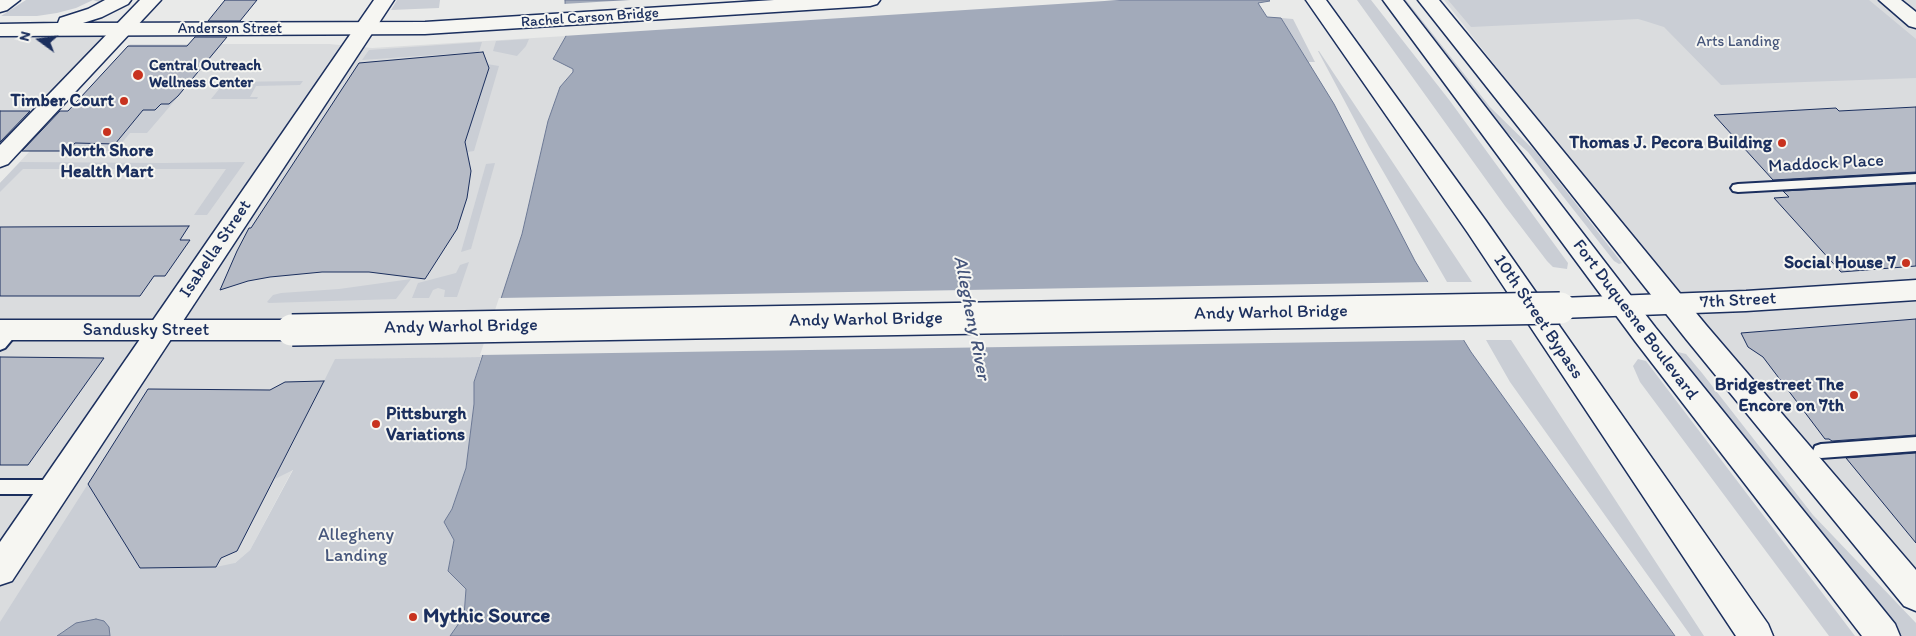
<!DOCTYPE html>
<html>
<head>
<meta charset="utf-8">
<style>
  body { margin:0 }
  #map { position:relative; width:1916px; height:636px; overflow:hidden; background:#e9eae9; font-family:Itim,sans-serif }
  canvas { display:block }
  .north { position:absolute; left:15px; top:15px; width:50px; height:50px; -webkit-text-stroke:4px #f6f6f2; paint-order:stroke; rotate:284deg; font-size:14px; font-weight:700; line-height:20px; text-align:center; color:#1b2f5e }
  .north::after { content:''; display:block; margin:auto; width:18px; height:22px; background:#1b2f5e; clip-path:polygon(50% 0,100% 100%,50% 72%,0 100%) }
</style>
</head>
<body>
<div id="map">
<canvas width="1916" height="636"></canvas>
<div class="north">N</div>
</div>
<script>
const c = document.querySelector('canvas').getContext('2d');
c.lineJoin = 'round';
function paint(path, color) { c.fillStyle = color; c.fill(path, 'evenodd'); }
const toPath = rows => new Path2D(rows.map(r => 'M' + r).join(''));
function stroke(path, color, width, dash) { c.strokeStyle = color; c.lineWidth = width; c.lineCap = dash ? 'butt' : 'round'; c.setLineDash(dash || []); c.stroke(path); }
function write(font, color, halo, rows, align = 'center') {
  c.font = font + ' Itim,sans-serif'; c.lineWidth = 4; c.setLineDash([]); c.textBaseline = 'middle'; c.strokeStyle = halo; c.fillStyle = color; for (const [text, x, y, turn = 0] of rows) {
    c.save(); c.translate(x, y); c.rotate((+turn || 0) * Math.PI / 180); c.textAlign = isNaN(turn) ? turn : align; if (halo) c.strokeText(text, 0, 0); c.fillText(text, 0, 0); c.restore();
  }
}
paint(toPath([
  [1444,0,1916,0,1916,605],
  [0,30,123,30,0,159],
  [566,36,559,51,554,55,573,69,573,72,560,87,548,121,522,233,483,355,481,357,369,359,276,478,293,469,250,550,235,563,256,636,0,636,0,183,130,44,329,44,372,48]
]), '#dadcde');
paint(toPath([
  [26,0,102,0,99,2,93,0,76,8,57,13,37,16,1,16],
  [397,0,440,0,439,8,391,10],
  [1357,0,1371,0,1450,101,1568,263,1567,269,1553,267,1547,261,1505,206],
  [1399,0,1406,0,1490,107,1535,151,1622,263,1619,264,1614,261,1528,152,1496,123],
  [1448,0,1869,0,1916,39,1916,78,1721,85,1664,27,1645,21,1638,19,1471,27],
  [1281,18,1293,19,1315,62,1308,62],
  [529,39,526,46,517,56,493,51,496,41],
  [482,42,479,52,362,60,369,50],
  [1318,51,1319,51,1472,282,1447,282,1369,147],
  [487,64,499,66,474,151,467,152,465,142,489,68],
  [303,81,300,85,256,86,250,97,258,97,257,99,211,99,225,82],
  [174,98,177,98,147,133,130,133,115,151,68,151,75,143,115,144,143,110,155,110,161,104],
  [20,162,165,163,245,162,207,215,194,215,226,169,23,169,0,192,0,183],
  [495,163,471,249,461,252,486,164],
  [469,262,457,297,444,297,445,290,438,288,433,290,429,298,412,298,418,283,456,273,460,265],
  [411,279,396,299,269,303,267,302,273,295,281,293,339,289],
  [1486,340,1511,340,1704,636,1691,636,1510,382],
  [1678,352,1686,354,1702,373,1813,515,1916,623,1916,636,1898,636,1677,355],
  [481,357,474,382,474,404,466,468,452,509,444,522,454,540,448,571,466,589,464,616,450,636,110,636,110,634,64,630,57,636,0,636,0,622,88,484,140,568,216,567,235,563,250,550,293,470,275,479,335,359],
  [1638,359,1646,361,1855,636,1829,636,1640,382,1633,366]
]), '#caced5');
const water = toPath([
  [565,0,1269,0,1270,1,1258,3,1267,17,1281,18,1334,104,1415,261,1471,352,1675,636,450,636,464,616,466,589,448,571,454,540,444,522,452,509,466,468,474,404,474,382,522,234,548,121,560,87,573,72,573,69,553,59,566,36,565,0],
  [96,619,104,621,109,627,110,636,57,636,76,623,96,619]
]);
paint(water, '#a2aaba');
stroke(water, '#6c7995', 1);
paint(toPath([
  [630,0,1120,0,563,36,563,4],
  [1431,282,1467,340,480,355,499,298]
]), '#e9eae9');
const building = toPath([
  [225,0,257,0,240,21,208,21,225,0],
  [195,37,227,37,178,96,169,104,161,104,155,110,143,110,115,144,75,143,68,151,22,151,60,111,68,111,128,46,187,46,195,37],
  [483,52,489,68,465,142,471,171,467,198,457,229,425,279,369,272,322,272,270,277,248,281,220,290,237,251,249,228,251,228,359,63,483,52],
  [1916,107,1916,172,1773,180,1714,115,1836,108,1839,111,1916,107],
  [0,111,30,111,0,142,0,111],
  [1916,184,1916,266,1841,272,1774,198,1789,197,1783,191,1916,184],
  [189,226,180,240,190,240,165,276,154,276,140,296,0,296,0,227,189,226],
  [1916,319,1916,435,1832,441,1829,439,1825,439,1763,357,1748,347,1741,333,1916,319],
  [0,357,104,358,28,465,0,465,0,357],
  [324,381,237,551,221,558,216,567,140,568,88,484,148,389,270,390,285,382,324,381],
  [1916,453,1916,543,1846,458,1916,453]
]);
paint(building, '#b6bbc6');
stroke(building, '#1b2f5e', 1);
const service = toPath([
  [1916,174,1916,182,1738,192,1733,191,1731,188,1733,185,1738,184,1916,174],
  [12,324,17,326,20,330,5,348,0,350,0,334,7,326,12,324],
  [1916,437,1916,451,1821,458,1815,456,1813,451,1815,446,1821,444,1916,437],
  [0,480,55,480,61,482,64,487,61,492,55,494,0,494,0,480]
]);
const minor = toPath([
  [374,0,394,0,12,581,0,585,0,542,374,0]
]);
const tertiary = toPath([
  [105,0,131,0,128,4,102,17,83,23,425,22,774,0,880,0,877,4,870,6,425,34,0,36,0,24,58,23,60,18,88,9,105,0],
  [1879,0,1901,0,1916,12,1916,28,1909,26,1879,0],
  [1916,280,1916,300,1746,311,1560,318,1550,315,1546,308,1550,301,1560,298,1746,291,1916,280],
  [0,320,292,320,302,323,306,330,302,337,292,340,0,340,0,320]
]);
const secondary = toPath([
  [140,0,161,0,8,164,0,167,0,145,140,0]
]);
const primary = toPath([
  [1306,0,1326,0,1486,221,1768,624,1773,636,1736,636,1468,233,1306,0],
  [1383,0,1403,0,1655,327,1895,624,1900,636,1862,636,1635,341,1383,0],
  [1418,0,1439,0,1706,325,1916,570,1916,611,1904,606,1686,339,1418,0]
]);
const motorway = toPath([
  [0,0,20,0,7,10,0,12,0,0]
]);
stroke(service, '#1b2f5e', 4);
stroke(minor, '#1b2f5e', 3);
stroke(tertiary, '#1b2f5e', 3);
stroke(secondary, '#1b2f5e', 3);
stroke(primary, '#1b2f5e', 3);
stroke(motorway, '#1b2f5e', 3);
paint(service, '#f6f6f2');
paint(minor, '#f6f6f2');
paint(tertiary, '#f6f6f2');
paint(secondary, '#f6f6f2');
paint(primary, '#f6f6f2');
paint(motorway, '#f6f6f2');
const tertiaryBridge = toPath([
  [292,330,1560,308]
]);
stroke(tertiaryBridge, '#1b2f5e', 34, []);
stroke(tertiaryBridge, '#f6f6f2', 31);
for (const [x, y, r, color] of [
  [138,75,6,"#c8321e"],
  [124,101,5,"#c8321e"],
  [107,132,5,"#c8321e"],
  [1782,143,5,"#c8321e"],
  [1906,263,5,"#c8321e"],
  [1854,395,5,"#c8321e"],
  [376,424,5,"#c8321e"],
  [413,617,5,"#c8321e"]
]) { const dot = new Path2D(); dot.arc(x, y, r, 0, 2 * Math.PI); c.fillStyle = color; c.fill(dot); stroke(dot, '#f6f6f2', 2); }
write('15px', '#1b2f5e', '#f6f6f2', [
  ["Rachel Carson Bridge",590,18,-4],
  ["Anderson Street",230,29]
]);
write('15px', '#47577c', '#f6f6f2', [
  ["Arts Landing",1738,42]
]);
write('bold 15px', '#1b2f5e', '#f6f6f2', [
  ["Central Outreach",149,66],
  ["Wellness Center",149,83]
], 'left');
write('bold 18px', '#1b2f5e', '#f6f6f2', [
  ["Timber Court",114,101],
  ["Thomas J. Pecora Building",1772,143],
  ["North Shore",107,151,"center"],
  ["Health Mart",107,172,"center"],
  ["Social House 7",1896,263],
  ["Bridgestreet The",1844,385],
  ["Encore on 7th",1844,406],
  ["Pittsburgh",386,414,"left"],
  ["Variations",386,435,"left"]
], 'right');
write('18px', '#1b2f5e', '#f6f6f2', [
  ["Maddock Place",1826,164,-3],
  ["Isabella Street",216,249,-56],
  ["7th Street",1738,301,-3],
  ["Andy Warhol Bridge",1271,313,-1],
  ["10th Street Bypass",1538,317,56],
  ["Andy Warhol Bridge",866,320,-1],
  ["Fort Duquesne Boulevard",1635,320,53],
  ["Andy Warhol Bridge",461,327,-1],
  ["Sandusky Street",146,330]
]);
write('18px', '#47577c', '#f6f6f2', [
  ["Allegheny",356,535],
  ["Landing",356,556]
]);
write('italic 19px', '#44547a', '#f6f6f2', [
  ["Allegheny River",971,318,79]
]);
write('bold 21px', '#1b2f5e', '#f6f6f2', [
  ["Mythic Source",423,617]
], 'left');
</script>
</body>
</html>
